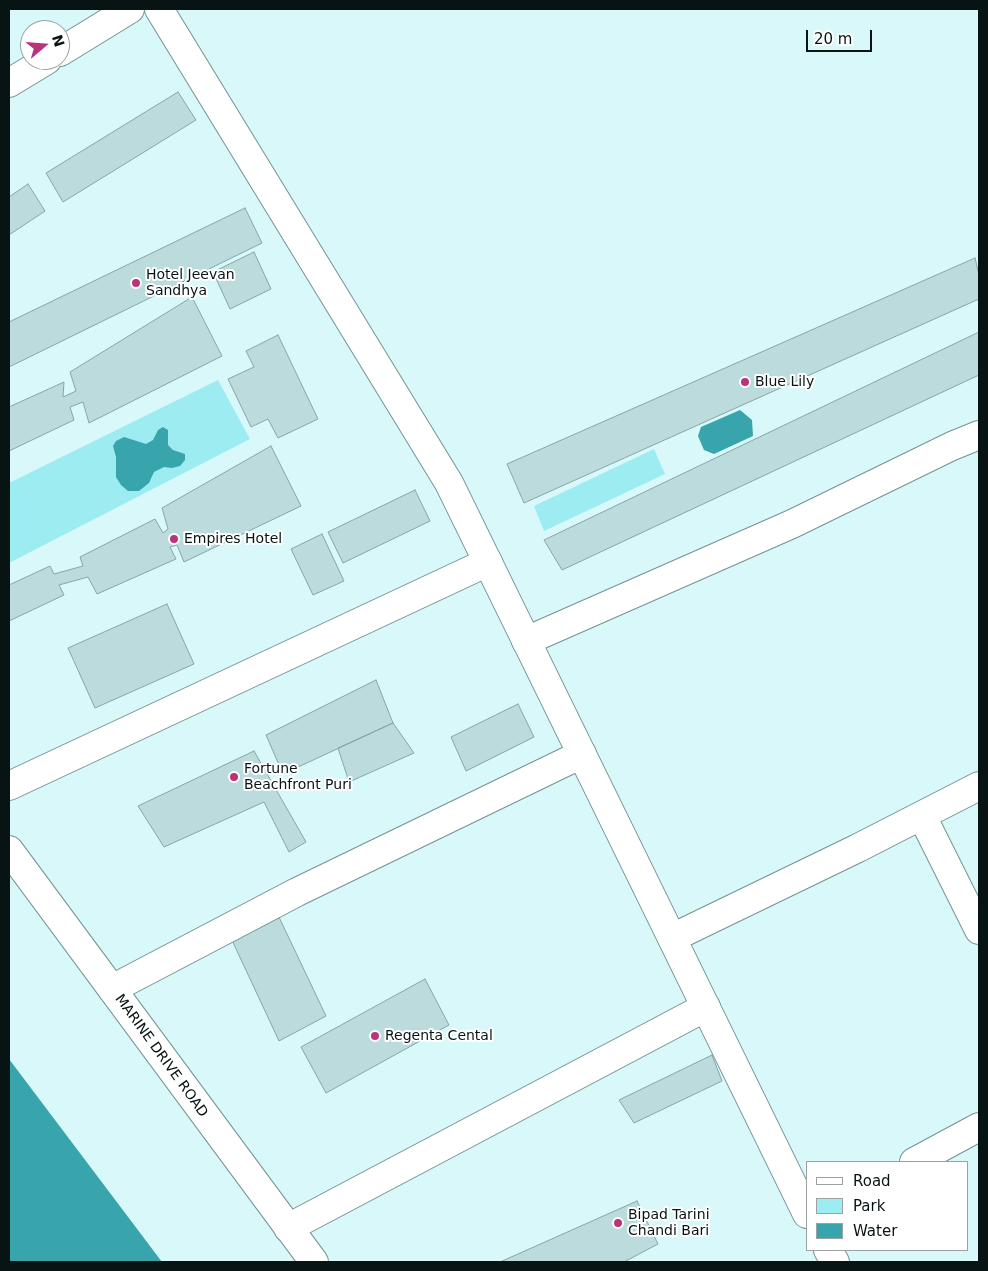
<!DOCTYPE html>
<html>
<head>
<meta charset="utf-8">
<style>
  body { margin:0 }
  #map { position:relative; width:988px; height:1271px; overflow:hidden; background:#d8f8fa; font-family:"DejaVu Sans",sans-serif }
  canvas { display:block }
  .frame { position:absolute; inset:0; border:10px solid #081314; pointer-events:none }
  .legend { position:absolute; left:806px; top:1161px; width:162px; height:90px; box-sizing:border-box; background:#fff; border:1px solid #9ca1a1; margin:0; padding:6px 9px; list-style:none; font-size:15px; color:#081314 }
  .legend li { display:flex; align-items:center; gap:10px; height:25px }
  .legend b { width:25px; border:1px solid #9ca1a1 }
  .north { position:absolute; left:20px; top:20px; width:50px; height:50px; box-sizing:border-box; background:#fff; border:1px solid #9ca1a1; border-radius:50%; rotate:72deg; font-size:14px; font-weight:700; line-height:20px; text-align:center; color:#081314 }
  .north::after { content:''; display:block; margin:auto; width:18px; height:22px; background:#b8347b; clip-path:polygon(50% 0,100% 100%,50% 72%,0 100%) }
  .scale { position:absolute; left:806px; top:30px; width:66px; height:22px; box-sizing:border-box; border:2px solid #081314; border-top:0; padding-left:6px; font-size:15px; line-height:18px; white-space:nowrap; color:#081314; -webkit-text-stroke:4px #fff; paint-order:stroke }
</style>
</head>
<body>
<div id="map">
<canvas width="988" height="1271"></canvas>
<div class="frame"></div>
<ul class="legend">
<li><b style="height:6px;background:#fff"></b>Road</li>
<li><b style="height:14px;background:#9decf1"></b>Park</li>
<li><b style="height:14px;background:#38a4ac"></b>Water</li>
</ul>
<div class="north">N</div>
<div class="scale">20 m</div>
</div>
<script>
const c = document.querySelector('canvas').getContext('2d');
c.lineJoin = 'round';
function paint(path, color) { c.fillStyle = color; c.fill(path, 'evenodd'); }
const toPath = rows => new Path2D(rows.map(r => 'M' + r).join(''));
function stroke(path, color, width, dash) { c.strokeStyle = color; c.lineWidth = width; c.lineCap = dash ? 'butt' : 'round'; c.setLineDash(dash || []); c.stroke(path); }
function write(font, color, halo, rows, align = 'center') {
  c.font = font + ' "DejaVu Sans",sans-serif'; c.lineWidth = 4; c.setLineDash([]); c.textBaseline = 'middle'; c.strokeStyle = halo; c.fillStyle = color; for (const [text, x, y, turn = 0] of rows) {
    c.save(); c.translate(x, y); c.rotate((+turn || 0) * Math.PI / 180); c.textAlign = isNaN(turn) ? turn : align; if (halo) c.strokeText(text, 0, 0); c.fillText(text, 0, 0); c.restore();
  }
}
paint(toPath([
  [218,380,250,439,9,563,9,483],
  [654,449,665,474,544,531,534,506]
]), '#9decf1');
paint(toPath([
  [740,410,752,420,753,436,714,454,704,450,698,436,701,427],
  [163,427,168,430,168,445,173,450,185,454,185,460,180,466,172,468,164,467,154,472,149,483,139,491,128,491,121,485,116,477,116,457,113,446,116,441,124,437,146,444,153,440,158,430],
  [9,1059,162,1262,9,1262]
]), '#38a4ac');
const building = toPath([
  [178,92,196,120,63,202,46,173,178,92],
  [28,184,45,211,9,235,9,197,28,184],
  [245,208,262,243,9,367,9,322,245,208],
  [254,252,271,289,230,309,213,272,254,252],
  [975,258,979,275,979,299,524,503,507,464,975,258],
  [192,297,222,356,89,423,83,402,70,407,74,420,9,451,9,407,64,382,63,397,76,391,70,372,192,297],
  [979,332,979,375,562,570,544,540,979,332],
  [278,335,318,419,278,438,268,419,251,427,228,379,254,367,246,351,278,335],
  [271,446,301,506,184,562,177,545,170,547,176,559,97,594,88,577,59,585,64,595,9,621,9,585,50,566,54,574,83,566,80,557,155,519,163,533,168,529,162,508,271,446],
  [415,490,430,521,343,563,328,532,415,490],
  [322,534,344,581,313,595,291,549,322,534],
  [167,604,194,664,95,708,68,648,167,604],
  [376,680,393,723,283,774,266,735,376,680],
  [518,704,534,737,466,771,451,737,518,704],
  [393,723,414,753,349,782,338,748,393,723],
  [254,751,306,842,289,852,264,802,164,847,138,806,254,751],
  [278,915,326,1016,279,1041,230,936,278,915],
  [425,979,449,1025,326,1093,301,1047,425,979],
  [712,1055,722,1081,634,1123,619,1100,712,1055],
  [637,1201,658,1244,624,1262,500,1262,637,1201]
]);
paint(building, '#bbdbdd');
stroke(building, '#86a5a7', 1);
const minor = toPath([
  [60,52,130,9],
  [9,83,47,60],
  [526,641,792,524,952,446,979,435],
  [9,786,488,562],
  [922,816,979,930],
  [672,938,858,848,979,786],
  [112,989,297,892,582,754],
  [914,1162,979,1127],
  [288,1228,706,1007]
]);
const major = toPath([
  [159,9,449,483,807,1214],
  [828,1250,835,1262]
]);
const highway = toPath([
  [9,850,314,1262]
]);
stroke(minor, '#749294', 30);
stroke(major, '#749294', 30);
stroke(highway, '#749294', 30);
stroke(minor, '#fff', 28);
stroke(major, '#fff', 28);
stroke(highway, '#fff', 28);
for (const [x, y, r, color] of [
  [136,283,5,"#b8347b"],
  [745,382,5,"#b8347b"],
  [174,539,5,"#b8347b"],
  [234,777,5,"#b8347b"],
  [375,1036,5,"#b8347b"],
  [618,1223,5,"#b8347b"]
]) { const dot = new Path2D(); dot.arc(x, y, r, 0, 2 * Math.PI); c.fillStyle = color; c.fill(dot); stroke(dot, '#fff', 2); }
write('14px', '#081314', '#fff', [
  ["Hotel Jeevan",146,275],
  ["Sandhya",146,291],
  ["Blue Lily",755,382],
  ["Empires Hotel",184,539],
  ["Fortune",244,769],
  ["Beachfront Puri",244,785],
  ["Regenta Cental",385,1036],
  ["Bipad Tarini",628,1215],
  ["Chandi Bari",628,1231]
], 'left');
write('14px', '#081314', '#fff', [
  ["MARINE DRIVE ROAD",161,1056,54]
]);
</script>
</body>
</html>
